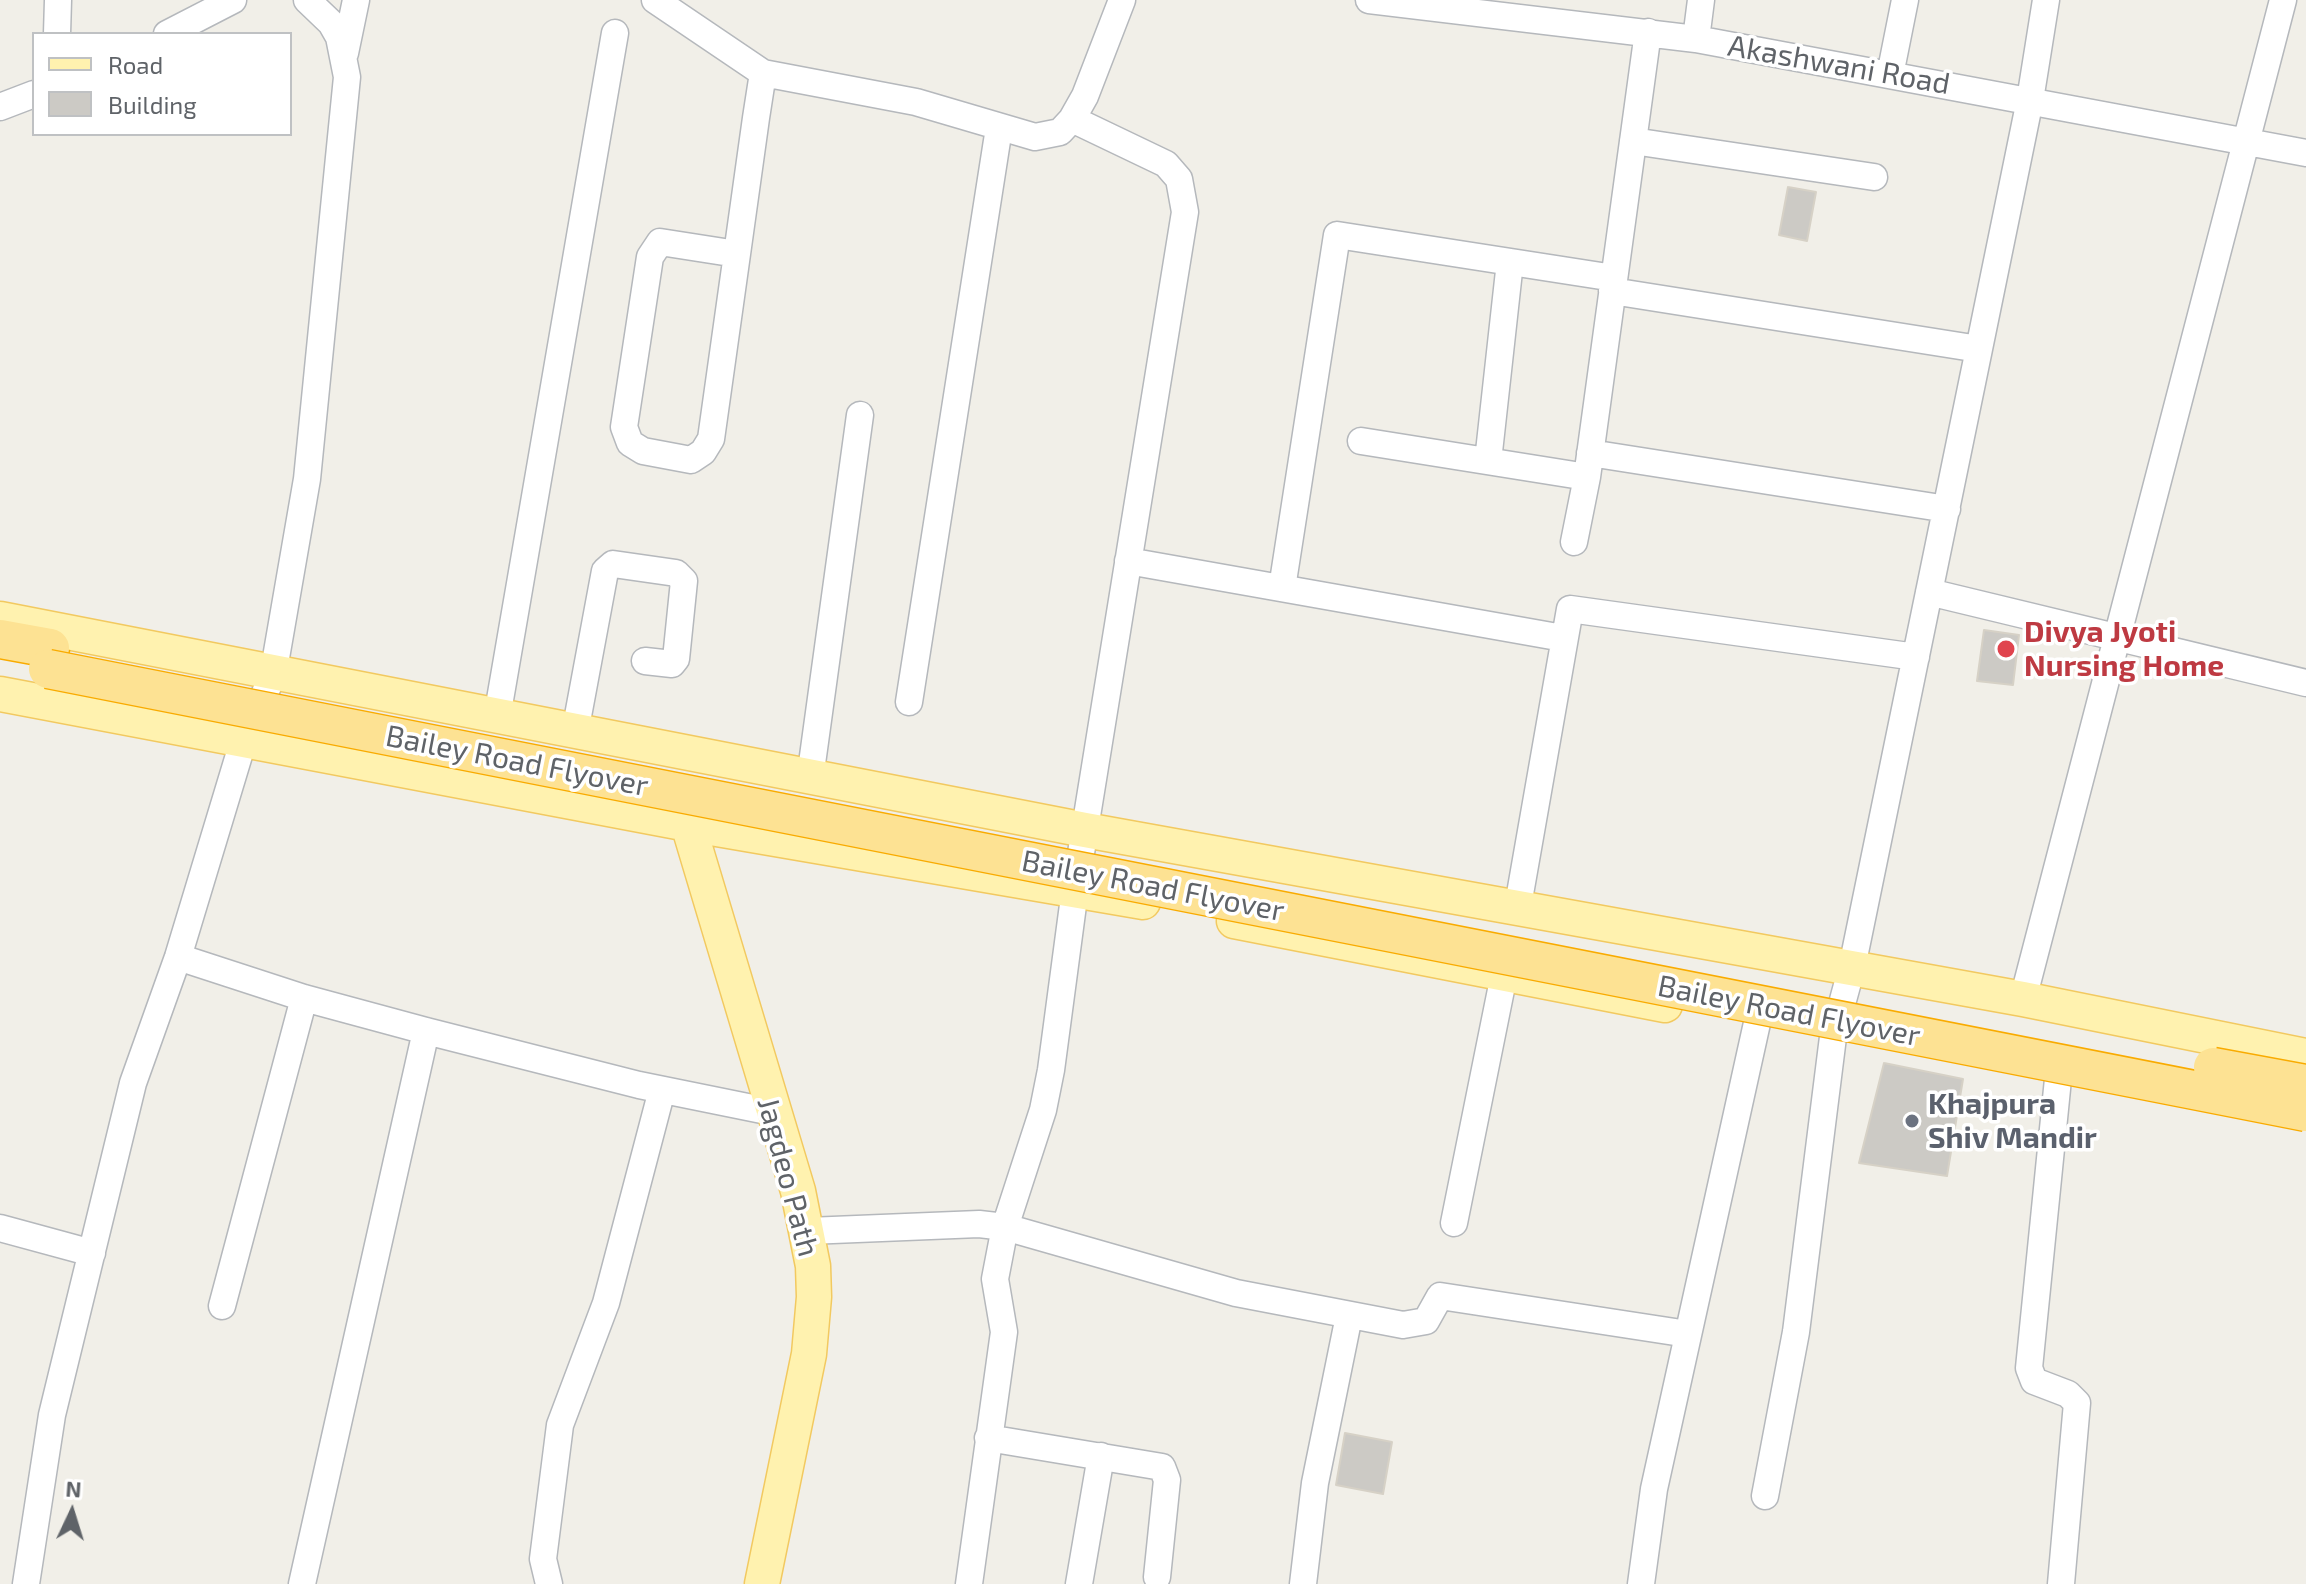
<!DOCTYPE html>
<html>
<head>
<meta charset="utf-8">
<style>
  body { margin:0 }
  #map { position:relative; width:2306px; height:1584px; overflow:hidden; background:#f1efe8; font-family:"Exo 2",sans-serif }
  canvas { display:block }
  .legend { position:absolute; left:32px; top:32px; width:260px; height:104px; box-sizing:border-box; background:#fff; border:2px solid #bfc1c3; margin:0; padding:10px 14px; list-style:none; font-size:24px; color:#5f6368 }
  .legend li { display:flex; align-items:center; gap:16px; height:40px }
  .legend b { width:40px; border:2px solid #bfc1c3 }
  .north { position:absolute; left:32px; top:1472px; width:80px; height:80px; -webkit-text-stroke:6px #fff; paint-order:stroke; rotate:4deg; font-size:22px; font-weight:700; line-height:32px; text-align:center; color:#5f6368 }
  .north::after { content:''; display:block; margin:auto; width:28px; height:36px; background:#5f6368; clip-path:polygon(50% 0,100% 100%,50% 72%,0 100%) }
</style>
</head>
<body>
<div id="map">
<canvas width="2306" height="1584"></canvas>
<ul class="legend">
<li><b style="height:10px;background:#fff2af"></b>Road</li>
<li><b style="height:22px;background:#cccac5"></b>Building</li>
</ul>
<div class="north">N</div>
</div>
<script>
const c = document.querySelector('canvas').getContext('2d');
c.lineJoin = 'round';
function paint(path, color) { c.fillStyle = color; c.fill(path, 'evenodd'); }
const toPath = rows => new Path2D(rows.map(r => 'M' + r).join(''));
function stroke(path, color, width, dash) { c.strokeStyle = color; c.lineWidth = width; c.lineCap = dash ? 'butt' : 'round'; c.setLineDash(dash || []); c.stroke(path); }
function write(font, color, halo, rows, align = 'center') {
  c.font = font + ' "Exo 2",sans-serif'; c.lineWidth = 7; c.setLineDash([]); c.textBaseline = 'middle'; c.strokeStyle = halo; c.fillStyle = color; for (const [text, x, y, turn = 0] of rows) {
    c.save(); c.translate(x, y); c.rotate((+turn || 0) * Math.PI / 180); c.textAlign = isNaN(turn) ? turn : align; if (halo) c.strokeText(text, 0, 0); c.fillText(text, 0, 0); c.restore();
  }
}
const building = toPath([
  [1788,187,1816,192,1807,241,1779,235,1788,187],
  [1984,630,2019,635,2013,685,1977,681,1984,630],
  [1884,1063,1963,1079,1947,1176,1859,1163,1884,1063],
  [1345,1433,1392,1442,1383,1494,1336,1485,1345,1433]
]);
paint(building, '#cccac5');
stroke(building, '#d6d1c6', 2);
const minor = toPath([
  [655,0,763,73,916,102,1035,137,1060,132,1072,119,1085,96,1122,0],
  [1369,0,1696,39,2306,153],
  [57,34,58,0],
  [167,34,233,0],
  [1696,39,1701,0],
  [345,53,356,0],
  [1890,75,1905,0],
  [0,107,34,94],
  [1633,141,1874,177],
  [737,254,660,242,650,257,624,427,630,443,643,451,691,460,703,452,711,439,737,254,756,118,763,73],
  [1612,291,1979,349],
  [1361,441,1587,477],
  [1590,453,1947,509],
  [1488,461,1510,262],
  [1574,542,1587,477,1648,32],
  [1128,561,1563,638],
  [1282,588,1337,235,1614,278],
  [1929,592,2306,683],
  [909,702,999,128],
  [497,717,615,33],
  [575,732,605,571,613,564,676,573,684,581,676,659,672,664,645,661],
  [810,778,860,415],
  [1517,911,1570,609,1916,657],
  [178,957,304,998,426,1031,639,1085,772,1112],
  [2023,999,2283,0],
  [2058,1079,2029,1368,2034,1381,2068,1394,2077,1403,2061,1584],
  [1454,1223,1504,975],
  [0,1228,92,1253],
  [808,1231,979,1224,1005,1227,1236,1293,1403,1325,1426,1321,1440,1296,1688,1334],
  [222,1306,304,998],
  [988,1438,1162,1467,1167,1480,1157,1577],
  [1765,1496,1796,1332,1833,1037,1852,967,1979,349,2030,100,2046,0],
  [26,1584,52,1415,133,1083,178,957,243,742,273,675,307,479,347,77,339,37,331,23,307,0],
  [302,1584,426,1031],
  [549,1584,543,1559,560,1425,606,1303,662,1090],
  [969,1584,1004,1332,995,1279,1005,1227,1043,1110,1051,1070,1075,890,1185,212,1179,179,1166,164,1072,119],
  [1079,1584,1101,1456],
  [1303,1584,1315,1483,1349,1316],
  [1641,1584,1654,1489,1757,1023]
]);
const major = toPath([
  [0,619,1085,830,2023,999,2306,1056],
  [0,694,688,824,1143,902],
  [688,824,798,1191,813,1266,814,1297,809,1354,762,1584],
  [1234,921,1665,1005]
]);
const highway = toPath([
  [0,639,50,648]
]);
stroke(minor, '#b5b8bc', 29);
stroke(major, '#f2c960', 37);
stroke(highway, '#f9ab00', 41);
stroke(minor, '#fff', 26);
stroke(major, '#fff2af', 34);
stroke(highway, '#fde293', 38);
const highwayBridge = toPath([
  [48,669,2306,1112],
  [2213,1067,2306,1084]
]);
stroke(highwayBridge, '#f9ab00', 41, []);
stroke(highwayBridge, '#fde293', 38);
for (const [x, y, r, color] of [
  [2006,649,10,"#e0444e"],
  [1912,1121,8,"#6b7280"]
]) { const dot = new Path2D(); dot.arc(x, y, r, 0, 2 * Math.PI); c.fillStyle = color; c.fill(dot); stroke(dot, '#fff', 3); }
write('30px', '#5f6368', '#fff', [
  ["Akashwani Road",1839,65,10],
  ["Bailey Road Flyover",517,761,11],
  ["Bailey Road Flyover",1153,886,11],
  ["Bailey Road Flyover",1789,1011,11],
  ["Jagdeo Path",788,1177,75]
]);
write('bold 30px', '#be3a42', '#fff', [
  ["Divya Jyoti",2024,632],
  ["Nursing Home",2024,666]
], 'left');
write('bold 30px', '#5b616d', '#fff', [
  ["Khajpura",1928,1104],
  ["Shiv Mandir",1928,1138]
], 'left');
</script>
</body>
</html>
